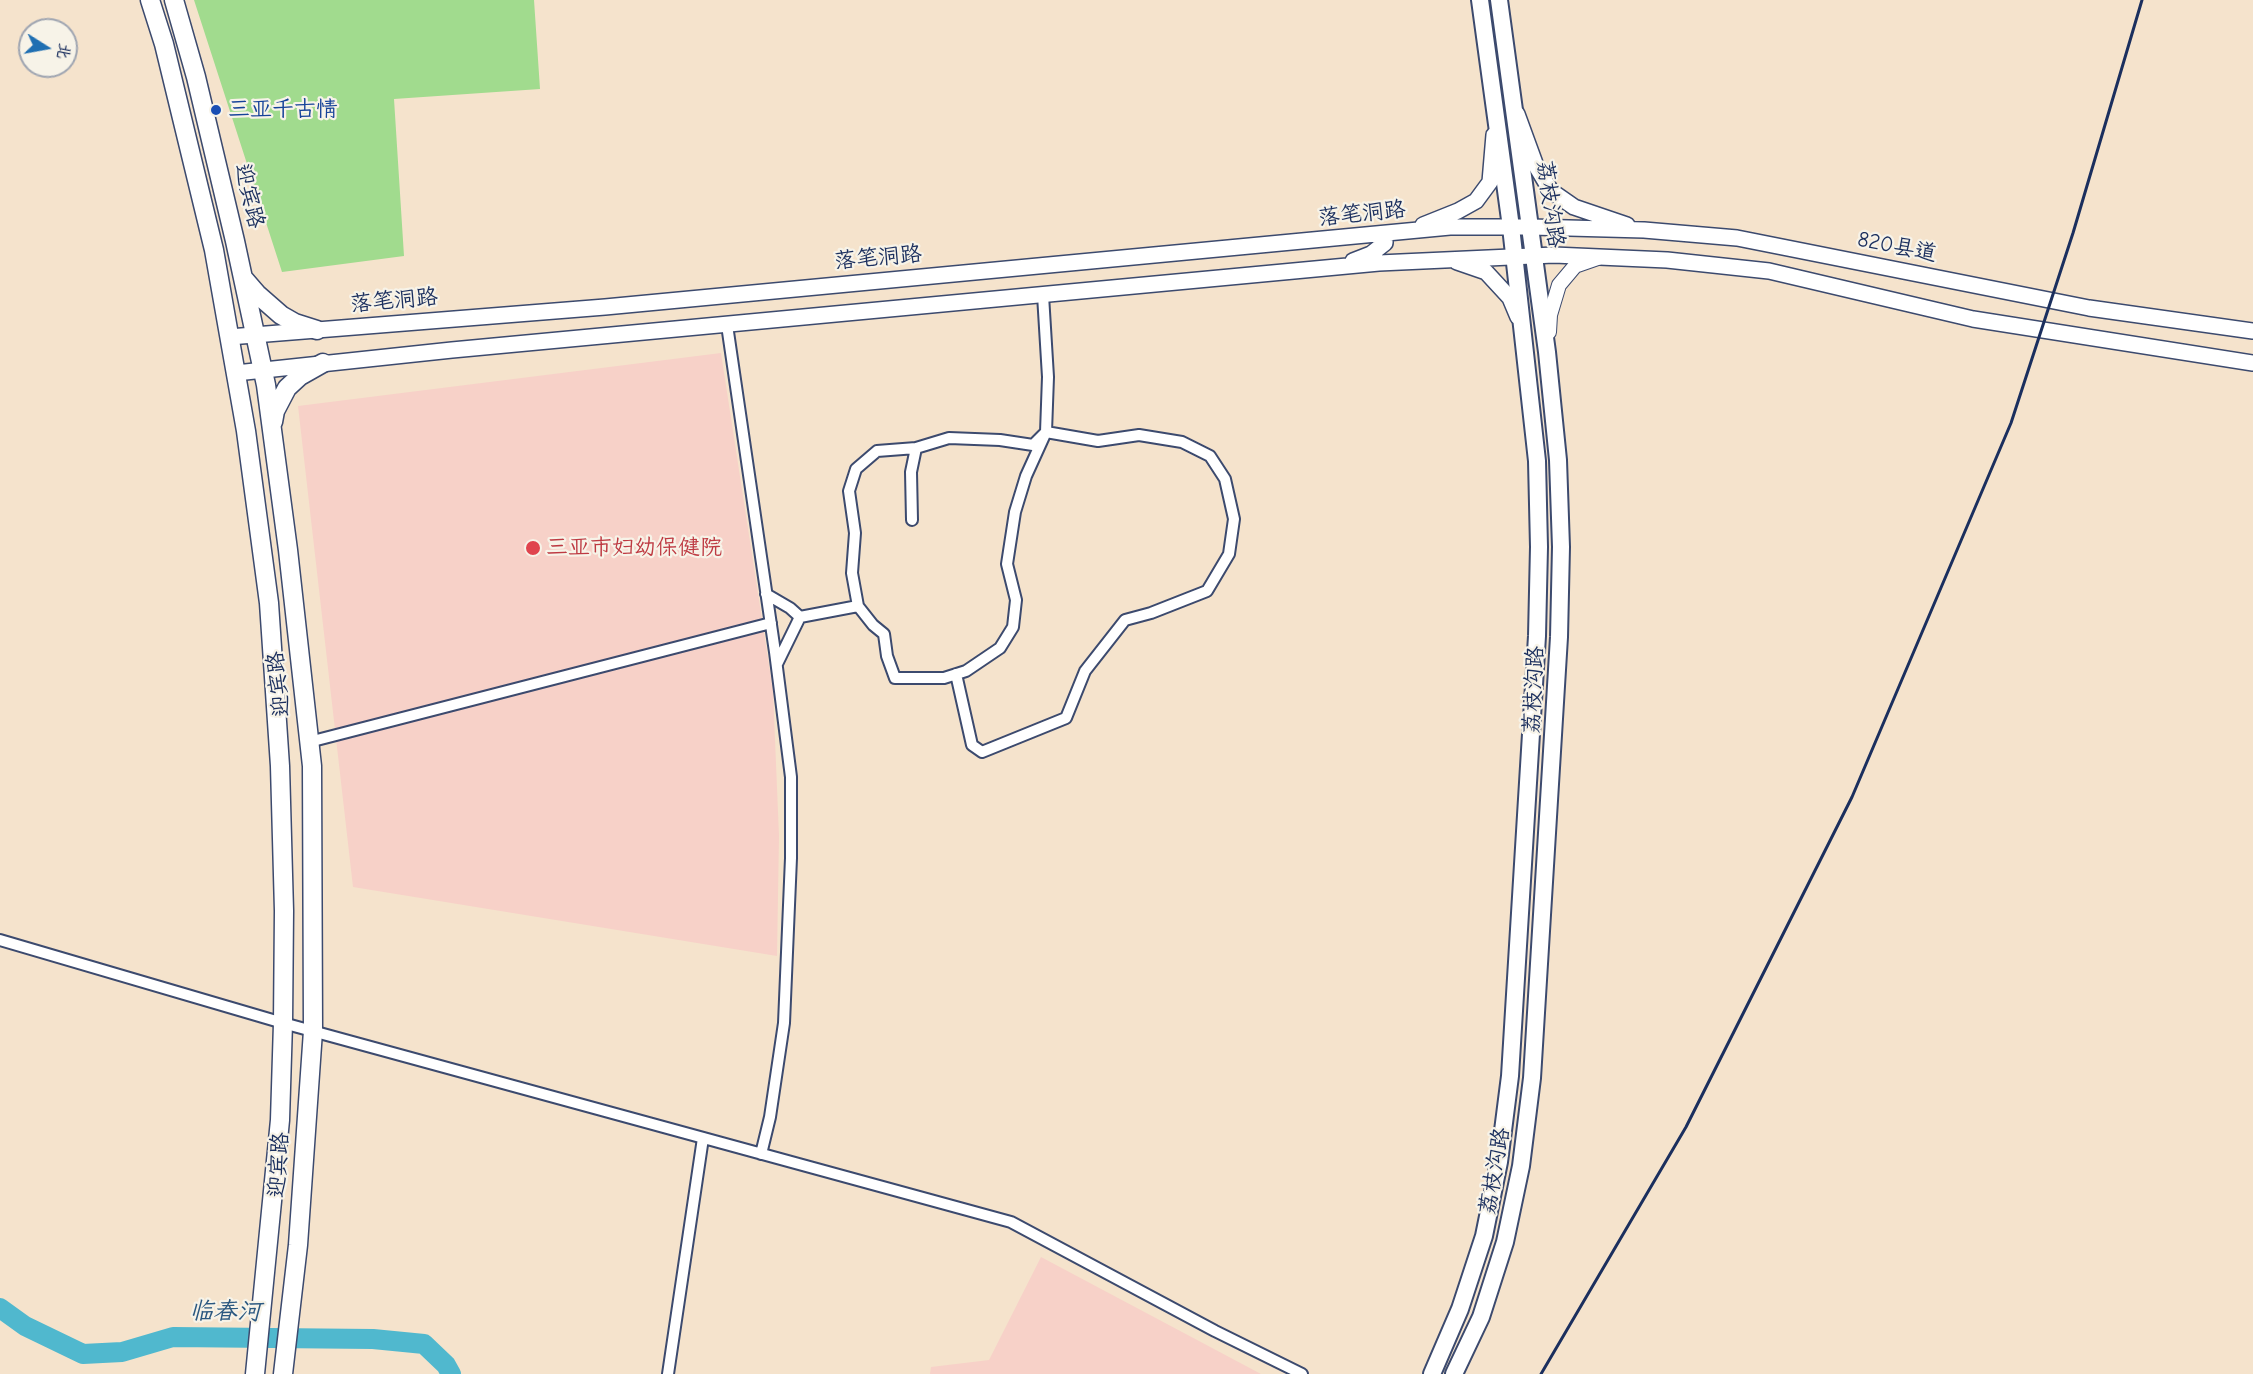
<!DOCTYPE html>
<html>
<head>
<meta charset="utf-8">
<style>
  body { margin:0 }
  #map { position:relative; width:2253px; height:1374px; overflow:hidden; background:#f5e3cc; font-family:"Comic Neue","LXGW WenKai TC",sans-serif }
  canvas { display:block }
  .north { position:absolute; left:18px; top:18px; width:60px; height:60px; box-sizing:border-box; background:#f7f3e8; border:2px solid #9fa5b1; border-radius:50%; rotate:101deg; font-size:16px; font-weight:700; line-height:24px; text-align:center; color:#1b2f5e }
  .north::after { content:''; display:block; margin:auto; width:21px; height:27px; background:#1f6fb2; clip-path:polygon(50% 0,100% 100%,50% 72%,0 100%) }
</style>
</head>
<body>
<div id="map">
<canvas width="2253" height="1374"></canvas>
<div class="north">北</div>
</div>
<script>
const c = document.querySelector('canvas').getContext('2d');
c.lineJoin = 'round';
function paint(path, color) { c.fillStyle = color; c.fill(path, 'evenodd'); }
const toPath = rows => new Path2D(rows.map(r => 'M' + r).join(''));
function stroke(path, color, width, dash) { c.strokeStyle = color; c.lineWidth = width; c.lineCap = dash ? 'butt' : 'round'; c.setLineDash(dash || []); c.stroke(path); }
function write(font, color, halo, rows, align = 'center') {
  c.font = font + ' "Comic Neue","LXGW WenKai TC",sans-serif'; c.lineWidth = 4.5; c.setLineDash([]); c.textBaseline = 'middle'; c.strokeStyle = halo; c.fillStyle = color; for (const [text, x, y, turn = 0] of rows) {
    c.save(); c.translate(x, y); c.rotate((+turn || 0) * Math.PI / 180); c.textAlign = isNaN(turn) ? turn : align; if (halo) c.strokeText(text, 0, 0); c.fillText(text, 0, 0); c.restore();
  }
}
paint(toPath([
  [721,353,773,691,779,836,777,956,353,887,298,406],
  [1041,1257,1261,1374,930,1374,931,1367,989,1360]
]), '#f7d1c8');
paint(toPath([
  [194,0,534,0,540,89,394,99,404,256,282,272]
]), '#a1db8e');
stroke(toPath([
  [0,1308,25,1326,83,1354,122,1352,173,1337,373,1339,424,1344,446,1365,451,1374]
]), '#50b8ce', 20);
const minor = toPath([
  [727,325,775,652,791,777,791,858,784,1023,770,1117,761,1154],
  [916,448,877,451,856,469,849,491,855,533,852,573,858,606,873,625,884,634,887,656,895,678,944,678,966,671,1000,648,1013,627,1016,600,1007,564,1015,512,1026,476,1046,432,1098,441,1139,435,1182,442,1210,456,1225,479,1234,519,1229,554,1207,591,1151,613,1125,620,1085,671,1066,718,982,752,972,745,956,674],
  [912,520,911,472,916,448,949,438,1000,440,1033,445,1046,432,1048,377,1043,295],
  [766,594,790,608,800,617,777,664],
  [800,617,858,606],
  [309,742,771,623],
  [0,940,283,1023,1011,1222,1215,1331,1302,1374],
  [668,1374,703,1138]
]);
const tertiary = toPath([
  [1549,332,1550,315,1559,285,1575,266,1598,258]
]);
const secondary = toPath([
  [1517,114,1536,166,1551,191,1574,207,1627,225],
  [1423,225,1458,211,1476,201,1490,182,1494,135],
  [1353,261,1371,254,1385,243,1385,237,1375,235],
  [1457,262,1486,272,1510,298,1518,317],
  [229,337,605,307,1450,227,1531,227,1644,230,1737,238,2089,308,2253,331],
  [236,373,452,350,1379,263,1554,255,1667,260,1769,271,1973,319,2253,363]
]);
const primary = toPath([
  [1432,1374,1460,1309,1484,1236,1499,1162,1510,1076,1537,636,1539,547,1537,461,1511,227,1480,0],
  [1454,1374,1481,1317,1505,1242,1521,1166,1532,1078,1559,637,1561,547,1558,460,1547,352,1499,0]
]);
const trunk = toPath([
  [150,0,164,44,214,250,246,431,269,603,280,766,284,911,283,1023,280,1120,255,1374],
  [174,0,196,77,235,241,266,385,288,550,312,766,313,1031,298,1245,283,1374],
  [244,279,257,294,281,315,295,323,317,330],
  [273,422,275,411,287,388,300,376,323,363]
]);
stroke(minor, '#3c4a6e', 14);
stroke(tertiary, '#3c4a6e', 16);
stroke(secondary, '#3c4a6e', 18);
stroke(primary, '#3c4a6e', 20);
stroke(trunk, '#3c4a6e', 21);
stroke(minor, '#fff', 10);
stroke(tertiary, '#fff', 14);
stroke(secondary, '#fff', 15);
stroke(primary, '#fff', 16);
stroke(trunk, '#fff', 18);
stroke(toPath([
  [1541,1374,1686,1127,1852,797,2011,423,2073,233,2142,0]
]), '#1b2f5e', 3);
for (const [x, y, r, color] of [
  [216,110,6,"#1a4fb4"],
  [533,548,8,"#e0444e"]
]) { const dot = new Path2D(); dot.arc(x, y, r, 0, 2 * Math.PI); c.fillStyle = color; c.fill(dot); stroke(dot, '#f7f3e8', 2); }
write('22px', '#164399', '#f7f3e8', [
  ["三亚千古情",228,110]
], 'left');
write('22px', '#1b2f5e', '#f7f3e8', [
  ["迎宾路",249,196,77],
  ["荔枝沟路",1550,204,82],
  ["落笔洞路",1362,214,-6],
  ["820县道",1897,247,11],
  ["落笔洞路",878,258,-5],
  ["落笔洞路",394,301,-5],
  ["迎宾路",279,684,-96],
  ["荔枝沟路",1534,690,-87],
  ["迎宾路",279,1165,-86],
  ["荔枝沟路",1495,1171,-80]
]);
write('22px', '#be3a42', '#f7f3e8', [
  ["三亚市妇幼保健院",546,548]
], 'left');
write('italic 24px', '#2b5880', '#f7f3e8', [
  ["临春河",225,1312,1]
]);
</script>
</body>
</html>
